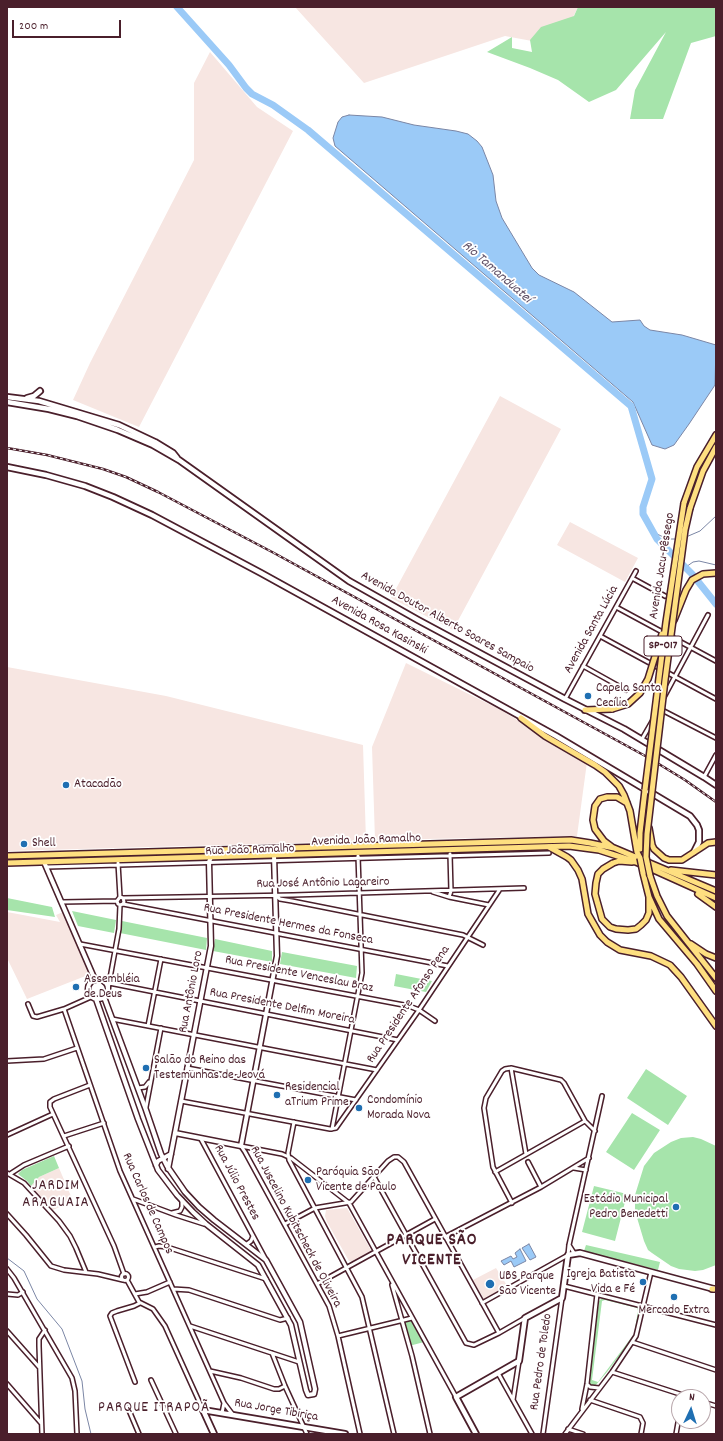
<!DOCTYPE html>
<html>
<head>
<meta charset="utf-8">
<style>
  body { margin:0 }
  #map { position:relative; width:723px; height:1441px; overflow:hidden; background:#fff; font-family:Dekko,sans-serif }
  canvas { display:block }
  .frame { position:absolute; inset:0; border:8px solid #4a1f2b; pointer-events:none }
  .north { position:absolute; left:671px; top:1389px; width:40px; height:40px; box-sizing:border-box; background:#fff; border:1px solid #b7a5aa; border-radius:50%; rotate:4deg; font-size:11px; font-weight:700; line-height:16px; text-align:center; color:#4a1f2b }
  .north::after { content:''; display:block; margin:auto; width:14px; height:18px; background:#1f6fb2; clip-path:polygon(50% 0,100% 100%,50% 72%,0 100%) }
  .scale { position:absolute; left:12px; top:20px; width:109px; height:18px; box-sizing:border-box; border:2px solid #4a1f2b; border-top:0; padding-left:5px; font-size:12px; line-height:14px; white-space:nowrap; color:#4a1f2b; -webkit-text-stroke:3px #fff; paint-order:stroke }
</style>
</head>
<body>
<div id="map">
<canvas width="723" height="1441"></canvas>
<div class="frame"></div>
<div class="north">N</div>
<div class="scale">200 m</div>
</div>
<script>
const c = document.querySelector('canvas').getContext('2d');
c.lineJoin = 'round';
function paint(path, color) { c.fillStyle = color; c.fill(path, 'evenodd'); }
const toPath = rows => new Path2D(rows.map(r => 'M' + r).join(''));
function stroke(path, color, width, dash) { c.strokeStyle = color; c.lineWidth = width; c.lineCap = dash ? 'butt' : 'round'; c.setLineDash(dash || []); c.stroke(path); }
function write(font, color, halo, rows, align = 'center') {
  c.font = font + ' Dekko,sans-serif'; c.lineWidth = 3.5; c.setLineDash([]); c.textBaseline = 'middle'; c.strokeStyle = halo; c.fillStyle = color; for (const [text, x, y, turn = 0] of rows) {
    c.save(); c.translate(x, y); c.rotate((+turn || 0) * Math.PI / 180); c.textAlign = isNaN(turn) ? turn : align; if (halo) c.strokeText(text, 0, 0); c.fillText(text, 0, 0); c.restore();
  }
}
paint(toPath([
  [295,7,578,7,559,46,505,36,364,83],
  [210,52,257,107,293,131,139,427,73,400,90,363,194,160,194,83],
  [500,396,561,429,453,630,391,598],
  [570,522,638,558,625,582,557,545],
  [406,663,499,709,587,762,577,836,375,840,372,747],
  [7,667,166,696,363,745,366,841,7,851],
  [7,912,60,922,56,915,63,912,89,971,88,975,27,999,7,958],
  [59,1168,73,1201,53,1210,31,1186,39,1177],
  [347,1208,372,1252,353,1262,349,1261,327,1222,325,1216,326,1210],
  [496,1268,508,1287,484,1299,473,1280]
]), '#f7e6e2');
paint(toPath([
  [578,7,716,7,716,36,691,43,663,119,630,119,635,90,666,32,616,90,589,102,558,80,530,68,487,52,512,37,512,48,532,52,530,40,541,27,574,16],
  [7,898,52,907,55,917,7,910],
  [72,911,116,920,114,933,78,926],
  [122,921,207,938,206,950,120,933],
  [215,939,272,951,272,962,213,951],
  [282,952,357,966,356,978,280,964],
  [396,974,432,981,426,992,394,986],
  [646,1069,687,1096,668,1125,627,1098],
  [632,1113,660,1130,634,1170,606,1152],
  [693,1137,701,1139,716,1146,716,1265,703,1270,695,1271,679,1269,671,1266,652,1253,648,1250,644,1241,635,1211,635,1195,644,1166,654,1153,671,1142,681,1138],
  [54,1156,59,1168,39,1177,31,1186,27,1181,18,1174,22,1170],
  [594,1186,627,1194,615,1241,582,1232],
  [586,1245,660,1262,658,1270,584,1251],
  [602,1298,638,1306,641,1310,635,1335,607,1372,595,1386,589,1384,589,1380,599,1301],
  [605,1300,637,1308,638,1311,634,1334,598,1382,592,1380,602,1301],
  [412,1318,424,1342,409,1346,402,1321]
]), '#a6e4ab');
const water = toPath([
  [349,115,382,117,414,125,456,131,468,134,477,141,482,147,493,175,496,201,502,218,532,268,539,275,574,292,612,322,640,320,644,326,650,330,682,335,716,345,715,385,689,424,674,445,665,449,652,445,633,402,335,146,333,138,338,122,342,117,349,115],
  [529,1244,536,1257,530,1260,522,1248,529,1244],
  [520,1249,526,1261,514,1267,511,1261,504,1265,501,1261,511,1256,513,1259,517,1257,515,1253,520,1249]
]);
paint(water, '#9bcaf7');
stroke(water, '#7b86a5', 1);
stroke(toPath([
  [652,531,661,536,671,539,677,539],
  [686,537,700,531,716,516],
  [686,567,693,562,699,561,716,565],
  [7,1258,24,1271,37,1299,62,1329,82,1381,85,1409,91,1434]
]), '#7b86a5', 1);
stroke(toPath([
  [177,7,229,65,246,88,252,94,273,105,308,130,631,406,652,479,643,507,643,514,657,539,692,574,716,604]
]), '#9bcaf7', 7);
const minor = toPath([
  [632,578,665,596],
  [616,607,716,661],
  [600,636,716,699],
  [583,666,626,690],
  [664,697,708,615],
  [565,699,636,571],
  [658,708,716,738],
  [642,739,653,720],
  [704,777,716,755],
  [118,863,120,897],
  [47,867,549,853],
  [433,892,449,897,489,905],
  [276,896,280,899,292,901,463,935,483,945],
  [449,897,451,891,450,854],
  [123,898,124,902,123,904,120,905,118,904,117,901,120,897,123,898,293,895,524,888],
  [62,902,117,901],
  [123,904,448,966],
  [80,944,409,1006,419,1010,435,1021],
  [104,982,398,1040],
  [108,989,119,929,120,905],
  [28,1004,33,1016,37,1017,64,1009,91,997],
  [64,1009,120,1171,224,1403,233,1415],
  [112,1019,377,1070],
  [148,1026,161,959],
  [7,1061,44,1059,77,1048],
  [187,1068,356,1100],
  [511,1068,526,1154],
  [90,1085,54,1099,50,1102,50,1107,114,1246,124,1274],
  [138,1088,145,1087,149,1082],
  [181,1101,330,1129,336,1128,419,1010,500,889],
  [146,1107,161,1028],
  [294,1122,288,1153,289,1160,362,1297,394,1434],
  [332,1129,362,973,358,856],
  [7,1135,53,1114],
  [64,1136,104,1123],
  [201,1139,266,1260],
  [241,1146,282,1154,291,1158,349,1203,456,1397],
  [241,1146,245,1152,329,1306,338,1336,360,1434],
  [528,1162,541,1187],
  [574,1168,586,1170],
  [495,1172,585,1121],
  [7,1173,24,1183,59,1221,70,1236,76,1248,86,1272],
  [10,1174,24,1165,69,1146],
  [374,1177,466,1343,474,1345,499,1333,525,1318],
  [133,1199,176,1215,204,1224],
  [512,1203,493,1167,484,1108,486,1098,502,1071,505,1069,511,1068,561,1080,564,1083,585,1121,595,1131],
  [172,1213,180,1211,182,1207,182,1200],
  [7,1214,26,1235,51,1266,64,1270,98,1274,123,1280],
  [285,1224,315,1208,351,1202,388,1161,394,1157,398,1157,404,1162,499,1333],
  [445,1237,541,1187,589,1158],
  [247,1244,251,1241,253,1236],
  [569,1245,574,1253],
  [155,1247,159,1246,167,1247,266,1279],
  [7,1269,14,1278,72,1378,75,1391,77,1434],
  '121.5 1277a3.5 3.5 0 1 1 7 0a3.5 3.5 0 1 1-7 0Z',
  [127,1280,139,1302,153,1309,165,1326,203,1410],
  [317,1284,435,1219],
  [392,1285,412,1356,430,1434],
  [564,1286,716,1325],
  [173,1289,189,1290,280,1320,288,1318],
  [7,1294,18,1295,23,1292],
  [135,1294,147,1292,170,1282],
  [482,1303,568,1255,569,1245,602,1096],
  [190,1326,299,1362],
  [7,1331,39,1367],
  [338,1336,412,1318],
  [632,1342,716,1370],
  [272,1353,285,1386,307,1434],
  [210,1371,241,1378,274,1389,279,1389,285,1386],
  [612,1372,689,1397],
  [498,1373,532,1434],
  [151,1380,176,1434],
  [135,1382,110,1316,112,1313,117,1311,134,1306,140,1303],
  [7,1384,41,1423],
  [587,1384,590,1387,599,1388],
  [513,1400,519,1361],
  [590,1400,640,1417,643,1423,641,1434],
  [703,1402,716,1406],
  [128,1408,139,1434],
  [582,1409,587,1384,597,1294],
  [222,1413,224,1403],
  [568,1429,583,1434],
  [42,1434,39,1346,39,1339,45,1330],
  [543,1434,562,1298],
  [565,1434,612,1372,636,1336,651,1272],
  [676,1434,679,1417]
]);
const tertiary = toPath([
  [44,862,95,980],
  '88 989a10 10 0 1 1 20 0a10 10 0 1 1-20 0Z',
  [96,999,138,1119,158,1170,177,1195,193,1212,206,1224,258,1265,291,1325,306,1390,308,1395,314,1394,315,1389,300,1322,266,1260,214,1220,199,1207,185,1192,167,1166,161,1154,146,1110,104,997],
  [175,1133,241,1146,277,956,274,855],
  [156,1165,158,1161,171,1154],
  [168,1169,211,946,209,862,211,857]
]);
const secondary = toPath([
  [7,397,39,401,119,425,155,442,173,453,177,458],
  [27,398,34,396,40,391],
  [7,402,49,409,77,416,118,430,153,445,179,460,349,581,418,620,565,699,624,729,704,777,716,785],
  [7,467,46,475,85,486,113,497,152,515,261,573,556,736,690,816,697,825,699,830,699,842,694,852],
  [203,1410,345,1434],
  [203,1410,214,1434],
  [476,1434,456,1397,519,1361,525,1318,562,1298,568,1255,580,1253,714,1289]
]);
const primary = toPath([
  [549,847,567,857,571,860,578,870,582,879,588,914,600,935,607,942,620,950,651,956,670,965,681,977,716,1026],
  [712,1289,716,1289]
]);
const trunk = toPath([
  [684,503,697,467,716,435],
  [690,508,703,471,716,447],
  [674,620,686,590,692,580,703,574,716,573],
  [585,710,612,709],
  [521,718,545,736,595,765,605,772,619,786,624,795,630,811,637,852,640,858],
  [649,828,652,845,654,849,664,858,669,860,682,860,702,847,708,843,716,842],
  [612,847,604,841,595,829,593,820,595,806,600,799,607,797,617,797,627,803],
  [640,849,640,833,645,790],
  [7,856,571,840,590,843,614,848,716,891],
  [632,862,619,861,613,863,603,869,598,874,596,883,595,894,602,919,610,927,616,929,628,930,636,929,641,925,646,920,649,913,649,897],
  [7,863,569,846,599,850,636,862,716,898],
  [671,870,716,875],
  [643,873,649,897,659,919,697,964,716,991],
  [650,876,657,896,667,916,716,978],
  [698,894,716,907],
  [691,944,706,954,716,958]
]);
stroke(minor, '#4a1f2b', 6);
stroke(tertiary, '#4a1f2b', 7);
stroke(secondary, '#4a1f2b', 8);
stroke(primary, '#4a1f2b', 8);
stroke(trunk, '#4a1f2b', 8);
stroke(minor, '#fff', 3);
stroke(tertiary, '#fff', 4);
stroke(secondary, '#fff', 4.5);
stroke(primary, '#fedf80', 5);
stroke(trunk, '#fedf80', 5);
const rail = toPath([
  [7,448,47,455,103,469,126,477,158,492,274,553,649,758,685,780,716,802]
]);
stroke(rail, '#4a1f2b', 2.5);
stroke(rail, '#fff', 1, [3]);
const trunkBridge = toPath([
  [612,709,628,704,640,693,648,679,662,634],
  [645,790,666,622,684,503],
  [640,858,643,873],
  [650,876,646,857,647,834,665,680,685,530,690,508]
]);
stroke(trunkBridge, '#4a1f2b', 8, []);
stroke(trunkBridge, '#fedf80', 5);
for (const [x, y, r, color] of [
  [588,696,4,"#1f6fb2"],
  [66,785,4,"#1f6fb2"],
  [24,844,4,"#1f6fb2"],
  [76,987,4,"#1f6fb2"],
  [146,1068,4,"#1f6fb2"],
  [277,1095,4,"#1f6fb2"],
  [359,1108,4,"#1f6fb2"],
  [308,1180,4,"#1f6fb2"],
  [676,1207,4,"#1f6fb2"],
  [643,1282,4,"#1f6fb2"],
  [490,1284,5,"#1f6fb2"],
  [674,1297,4,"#1f6fb2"]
]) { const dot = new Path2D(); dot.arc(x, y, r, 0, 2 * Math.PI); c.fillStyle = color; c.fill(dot); stroke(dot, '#fff', 1.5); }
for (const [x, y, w] of [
  [663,646,38]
]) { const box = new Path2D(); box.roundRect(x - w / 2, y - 10, w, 20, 3); c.fillStyle = '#fff'; c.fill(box); stroke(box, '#4a1f2b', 1); }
write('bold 12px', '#4a1f2b', null, [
  ["SP-017",663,646]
]);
write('13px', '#4a1f2b', '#fff', [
  ["Avenida Jacu-Pêssego",663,566,-81],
  ["Avenida Doutor Alberto Soares Sampaio",447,623,29],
  ["Avenida Rosa Kasinski",379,626,29],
  ["Avenida Santa Lúcia",592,630,-61],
  ["Avenida João Ramalho",366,841,-2],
  ["Rua João Ramalho",250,851,-2],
  ["Rua José Antônio Lagareiro",323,884,-1],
  ["Rua Presidente Hermes da Fonseca",288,925,11],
  ["Rua Presidente Venceslau Braz",299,975,11],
  ["Rua Antônio Loro",192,992,-79],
  ["Rua Presidente Afonso Pena",409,1005,-56],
  ["Rua Presidente Delfim Moreira",282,1007,11],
  ["Rua Júlio Prestes",236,1183,62],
  ["Rua Carlos de Campos",147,1204,66],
  ["Rua Juscelino Kubitscheck de Oliveira",295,1227,62],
  ["Rua Pedro de Toledo",542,1362,-82],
  ["Rua Jorge Tibiriça",276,1411,10]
]);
write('13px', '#4a1f2b', '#fff', [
  ["Capela Santa",596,689],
  ["Cecília",596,704],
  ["Atacadão",74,785],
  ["Shell",32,844],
  ["Assembléia",84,980],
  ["de Deus",84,995],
  ["Salão do Reino das",154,1061],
  ["Testemunhas de Jeová",154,1076],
  ["Residencial",285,1088],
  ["aTrium Prime",285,1103],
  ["Condomínio",367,1101],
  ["Morada Nova",367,1116],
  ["Paróquia São",316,1173],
  ["Vicente de Paulo",316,1188],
  ["Estádio Municipal",668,1200,"right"],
  ["Pedro Benedetti",668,1215,"right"],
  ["Igreja Batista",635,1275,"right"],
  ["Vida e Fé",635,1290,"right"],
  ["UBS Parque",499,1277],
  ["São Vicente",499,1292],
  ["Mercado Extra",674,1311,"center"]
], 'left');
write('italic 14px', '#625268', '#fff', [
  ["Rio Tamanduateí",496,273,41]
]);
c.letterSpacing = '1px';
write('15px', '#4a1f2b', '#fff', [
  ["JARDIM",56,1187],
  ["ARAGUAIA",56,1204],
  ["PARQUE ITRAPOÃ",154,1409]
]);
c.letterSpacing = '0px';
c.letterSpacing = '1px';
write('bold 17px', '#4a1f2b', '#fff', [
  ["PARQUE SÃO",432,1242],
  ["VICENTE",432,1262]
]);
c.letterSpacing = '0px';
</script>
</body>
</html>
